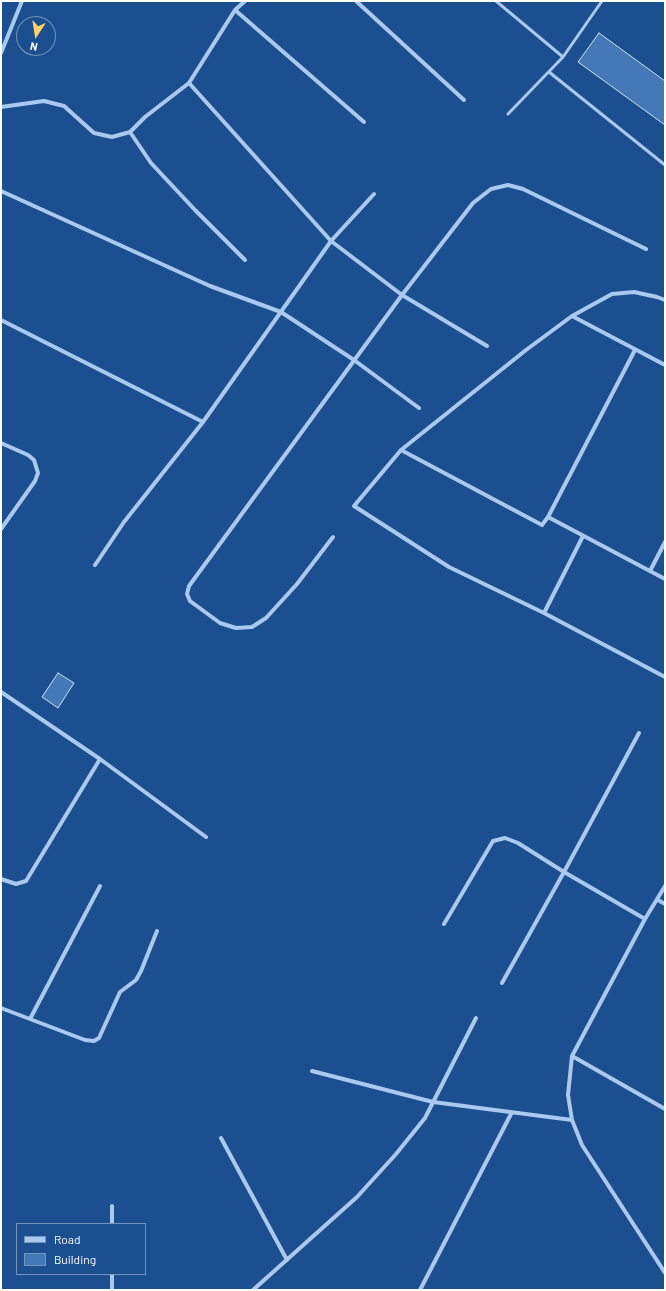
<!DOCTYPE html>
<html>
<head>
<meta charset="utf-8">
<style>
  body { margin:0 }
  #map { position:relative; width:666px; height:1291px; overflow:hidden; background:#1b4f8f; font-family:Barlow,sans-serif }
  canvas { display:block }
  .frame { position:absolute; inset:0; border:2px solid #fff; pointer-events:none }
  .legend { position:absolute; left:16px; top:1223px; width:130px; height:52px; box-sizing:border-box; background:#1b4f8f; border:1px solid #7695bc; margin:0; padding:5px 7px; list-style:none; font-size:12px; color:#fff }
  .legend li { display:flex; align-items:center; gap:8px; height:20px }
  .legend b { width:20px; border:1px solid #7695bc }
  .north { position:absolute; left:16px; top:16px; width:40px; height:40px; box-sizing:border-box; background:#1b4f8f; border:1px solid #7695bc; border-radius:50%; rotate:192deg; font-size:11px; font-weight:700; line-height:16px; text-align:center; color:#fff }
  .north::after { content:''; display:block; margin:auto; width:14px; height:18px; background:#ffd166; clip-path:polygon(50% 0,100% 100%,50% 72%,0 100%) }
</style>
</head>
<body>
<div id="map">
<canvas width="666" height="1291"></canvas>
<div class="frame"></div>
<ul class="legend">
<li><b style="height:5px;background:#a9c9ee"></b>Road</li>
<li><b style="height:11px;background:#4478b7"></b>Building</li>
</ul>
<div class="north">N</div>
</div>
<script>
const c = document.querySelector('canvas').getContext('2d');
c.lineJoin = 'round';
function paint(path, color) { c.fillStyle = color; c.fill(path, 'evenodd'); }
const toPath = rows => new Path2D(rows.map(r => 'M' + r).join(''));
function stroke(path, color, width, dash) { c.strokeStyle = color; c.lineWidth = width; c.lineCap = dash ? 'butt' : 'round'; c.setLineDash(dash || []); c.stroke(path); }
const building = toPath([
  [599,33,665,81,665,125,578,62,599,33],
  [58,673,74,683,58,708,42,697,58,673]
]);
paint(building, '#4478b7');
stroke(building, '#cfe3fa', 1);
stroke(toPath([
  [496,1,563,57],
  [549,72,665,165],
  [508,114,563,57,602,1]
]), '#a9c9ee', 3);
stroke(toPath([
  [356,1,464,100],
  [235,10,364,122],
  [1,53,22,1],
  [189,83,331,241,402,295,487,346],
  [1,107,44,101,64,106,94,133,112,137,130,132,145,117,189,83,235,10,245,1],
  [130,132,151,163,195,210,245,260],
  [1,191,210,286,281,312,354,360,419,408],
  [572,316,612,294,634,292,657,297,665,300],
  [1,320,203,422],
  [665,365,572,316,526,350,401,450,354,506,449,567,544,613,665,677],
  [1,443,28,455,34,460,38,473,35,481,1,529],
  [401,450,542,525,548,517,665,579],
  [548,517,635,350],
  [333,537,297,584,266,618,252,627,236,628,220,623,190,601,187,594,189,586,402,295,473,203,491,189,508,185,523,189,646,249],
  [95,565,124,522,203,422,331,241,374,194],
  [650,571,665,542],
  [544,613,583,536],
  [1,692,100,759,206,837],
  [1,879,16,884,26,881,100,759],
  [665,886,645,919,572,1056,568,1095,572,1120,582,1145,665,1273],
  [658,900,665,904],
  [444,924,493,841,505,838,518,843,564,872,645,919],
  [502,983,564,872,639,733],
  [1,1008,85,1040,94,1041,99,1038,120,992,136,980,141,971,157,931],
  [30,1019,100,886],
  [572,1056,665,1109],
  [312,1071,433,1102,572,1120],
  [221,1138,287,1260],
  [112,1206,112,1224],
  [112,1274,112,1290],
  [253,1290,357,1197,396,1154,425,1118,476,1018],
  [420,1290,512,1112]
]), '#a9c9ee', 4);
</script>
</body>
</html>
